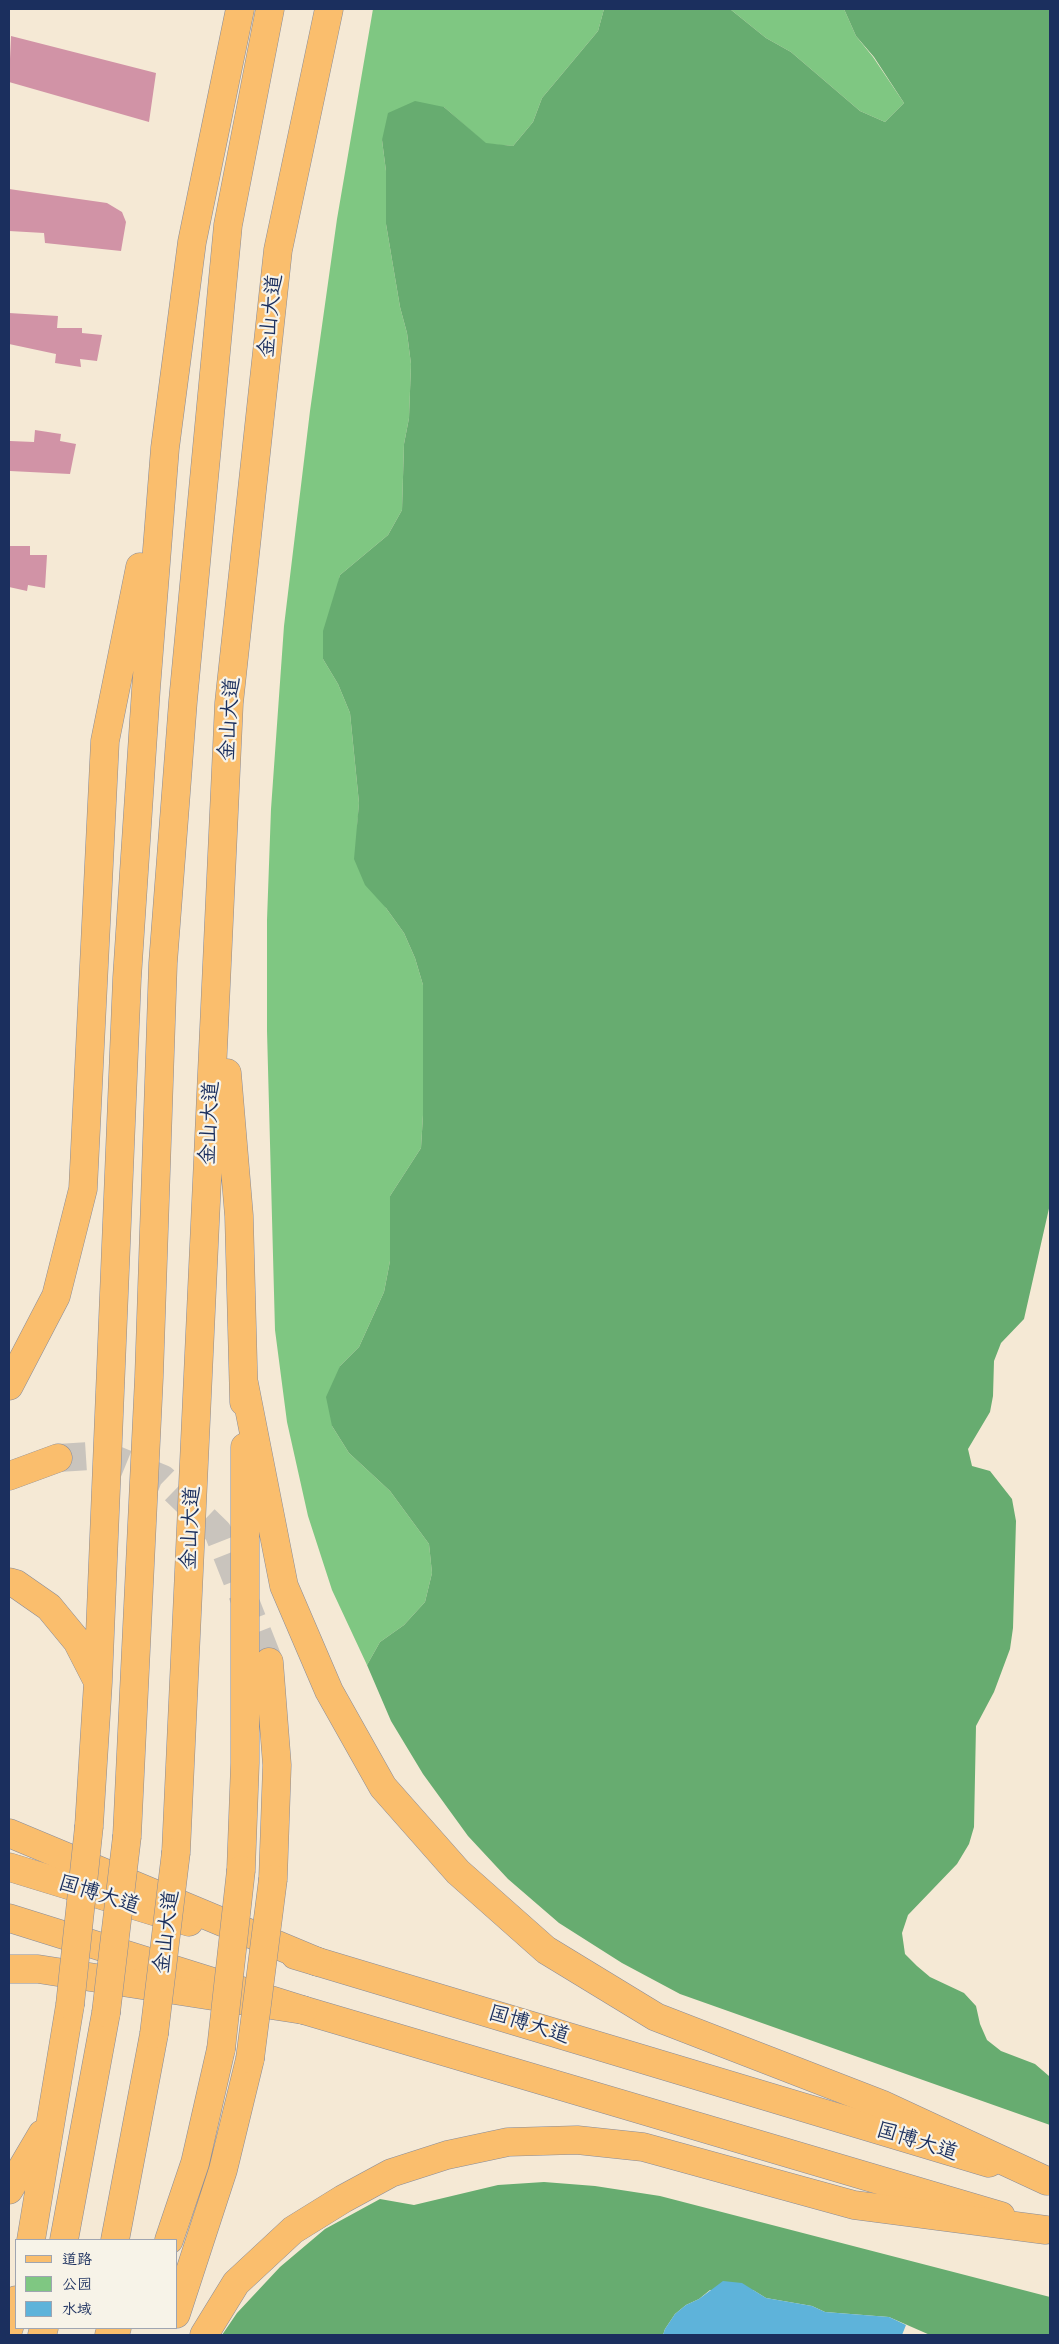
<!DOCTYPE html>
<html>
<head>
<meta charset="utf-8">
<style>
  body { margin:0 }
  #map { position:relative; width:1059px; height:2344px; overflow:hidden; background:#f5e9d5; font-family:Caveat,"LXGW WenKai TC",sans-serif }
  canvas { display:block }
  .frame { position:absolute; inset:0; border:10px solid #1b2f5e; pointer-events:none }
  .legend { position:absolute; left:15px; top:2239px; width:162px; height:90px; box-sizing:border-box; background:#f7f3e8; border:1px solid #9fa5b1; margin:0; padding:6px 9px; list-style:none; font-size:15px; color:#1b2f5e }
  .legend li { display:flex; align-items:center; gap:10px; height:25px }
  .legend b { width:25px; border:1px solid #9fa5b1 }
</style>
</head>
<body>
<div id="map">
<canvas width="1059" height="2344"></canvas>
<div class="frame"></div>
<ul class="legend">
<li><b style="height:6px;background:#fabe6d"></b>道路</li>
<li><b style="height:14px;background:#7fc782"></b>公园</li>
<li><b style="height:14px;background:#5eb3da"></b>水域</li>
</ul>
</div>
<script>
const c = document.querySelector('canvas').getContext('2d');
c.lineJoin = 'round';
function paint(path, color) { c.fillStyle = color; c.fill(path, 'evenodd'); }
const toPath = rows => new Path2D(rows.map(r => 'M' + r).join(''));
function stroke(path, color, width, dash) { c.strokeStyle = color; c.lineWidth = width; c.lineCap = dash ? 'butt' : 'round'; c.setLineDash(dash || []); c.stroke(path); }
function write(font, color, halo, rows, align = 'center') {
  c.font = font + ' Caveat,"LXGW WenKai TC",sans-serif'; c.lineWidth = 4.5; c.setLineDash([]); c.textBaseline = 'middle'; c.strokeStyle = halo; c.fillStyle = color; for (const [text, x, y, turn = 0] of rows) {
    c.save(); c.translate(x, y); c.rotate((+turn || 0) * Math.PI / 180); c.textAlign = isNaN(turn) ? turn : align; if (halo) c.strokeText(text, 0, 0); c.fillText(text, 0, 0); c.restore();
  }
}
paint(toPath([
  [373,9,604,9,598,31,542,98,533,122,513,146,486,144,444,107,382,140,386,171,386,224,400,307,407,333,411,364,409,418,404,444,402,510,388,535,340,575,323,659,338,684,350,713,359,803,357,830,386,908,404,933,415,958,423,985,423,1115,421,1148,390,1196,390,1261,384,1292,359,1347,340,1366,332,1426,349,1453,390,1491,429,1544,432,1573,425,1602,404,1625,380,1642,367,1665,332,1590,308,1516,287,1422,275,1330,267,1031,267,920,271,809,284,626,310,411,337,219],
  [730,9,844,9,856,36,873,57,904,103,885,122,860,111,791,52,766,38]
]), '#7fc782');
paint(toPath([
  [604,9,730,9,766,38,791,52,860,111,885,122,904,103,874,57,856,36,844,9,1050,9,1050,1204,1024,1319,1001,1343,994,1361,993,1396,990,1412,968,1449,972,1466,990,1471,1012,1499,1016,1521,1013,1628,1010,1649,994,1692,976,1726,974,1827,969,1844,957,1864,908,1915,902,1933,905,1954,917,1966,930,1977,964,1993,976,2006,980,2024,987,2040,1001,2051,1035,2064,1049,2076,1050,2125,680,1994,622,1963,559,1923,508,1879,468,1836,423,1774,391,1721,367,1665,380,1642,404,1625,425,1602,432,1573,429,1544,390,1491,349,1453,332,1426,326,1397,340,1366,359,1347,384,1292,390,1261,390,1196,421,1148,423,1115,423,985,415,958,404,933,386,908,365,885,354,859,359,803,350,713,338,684,323,659,323,631,340,575,388,535,402,510,404,444,409,418,411,364,407,333,400,307,386,224,386,171,382,140,388,113,415,101,444,107,486,143,513,146,533,122,542,98,598,31],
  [544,2182,595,2186,660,2196,1050,2297,1050,2335,930,2335,889,2317,825,2312,812,2306,766,2298,753,2290,710,2290,699,2299,686,2305,675,2314,665,2329,663,2335,222,2335,237,2313,280,2267,325,2229,380,2199,414,2205,498,2185]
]), '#67ac70');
paint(toPath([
  [723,2281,742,2283,766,2298,812,2306,825,2312,889,2317,906,2325,902,2335,663,2335,665,2329,675,2314,686,2305,699,2299]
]), '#5eb3da');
paint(toPath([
  [11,36,156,73,149,122,9,82],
  [9,189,107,203,122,212,126,222,121,251,45,243,44,233,9,231],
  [9,313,58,316,57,328,82,328,82,333,102,335,97,361,80,359,81,367,55,363,56,354,9,344],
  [35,430,61,434,60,441,76,444,70,474,10,471,10,441,34,442],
  [9,546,30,546,30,555,47,555,45,588,28,585,27,591,9,587]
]), '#d193a6');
stroke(toPath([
  [58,1458,104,1455,163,1479,218,1532,269,1662]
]), '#c9c4bd', 28, [28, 14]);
const primary = toPath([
  [9,1867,189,1922],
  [9,1918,303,2010,1001,2216],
  [295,1955,989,2163]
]);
const highway = toPath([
  [227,1073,239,1216,244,1402],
  [244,1383,284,1586,329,1691,383,1787,458,1872,546,1950,656,2017,881,2104,1047,2181],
  [9,1386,56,1296,83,1189,105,741,140,567],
  [9,1476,58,1458],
  [9,1582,16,1584,49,1607,77,1641,97,1680],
  [269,1662,277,1765,273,1879],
  [89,1826,98,1682,127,978,146,689,165,448,192,242,240,9],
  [9,1833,318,1962],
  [127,1836,149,1377,163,963,183,701,228,225,270,9],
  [176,1852,229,703,278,250,329,9],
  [241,1870,245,1763,245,1447],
  [9,1969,38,1969,303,2010],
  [9,2190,42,2134],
  [31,2240,70,2005],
  [64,2240,106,2013],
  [115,2240,154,2034],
  [169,2240,195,2163,221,2049],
  [176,2314,223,2170,250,2059],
  [9,2328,16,2300],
  [42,2335,44,2328],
  [109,2335,117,2328],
  [204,2335,236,2283,293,2230,343,2199,391,2173,447,2155,508,2142,577,2140,643,2147,854,2205,1046,2230]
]);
stroke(primary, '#888c9a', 29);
stroke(highway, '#888c9a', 29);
stroke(primary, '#fabe6d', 28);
stroke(highway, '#fabe6d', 28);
const highwayBridge = toPath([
  [70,2005,89,1826],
  [106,2013,127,1836],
  [154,2034,176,1852],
  [221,2049,241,1870],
  [250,2059,273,1879]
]);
stroke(highwayBridge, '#888c9a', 29, []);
stroke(highwayBridge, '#fabe6d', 28);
write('21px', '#1b2f5e', '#f7f3e8', [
  ["金山大道",271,316,-84],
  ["金山大道",230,719,-86],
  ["金山大道",210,1123,-87],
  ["金山大道",191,1528,-87],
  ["国博大道",99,1895,17],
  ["金山大道",167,1932,-83],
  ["国博大道",529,2025,17],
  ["国博大道",917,2142,17]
]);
</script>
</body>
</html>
